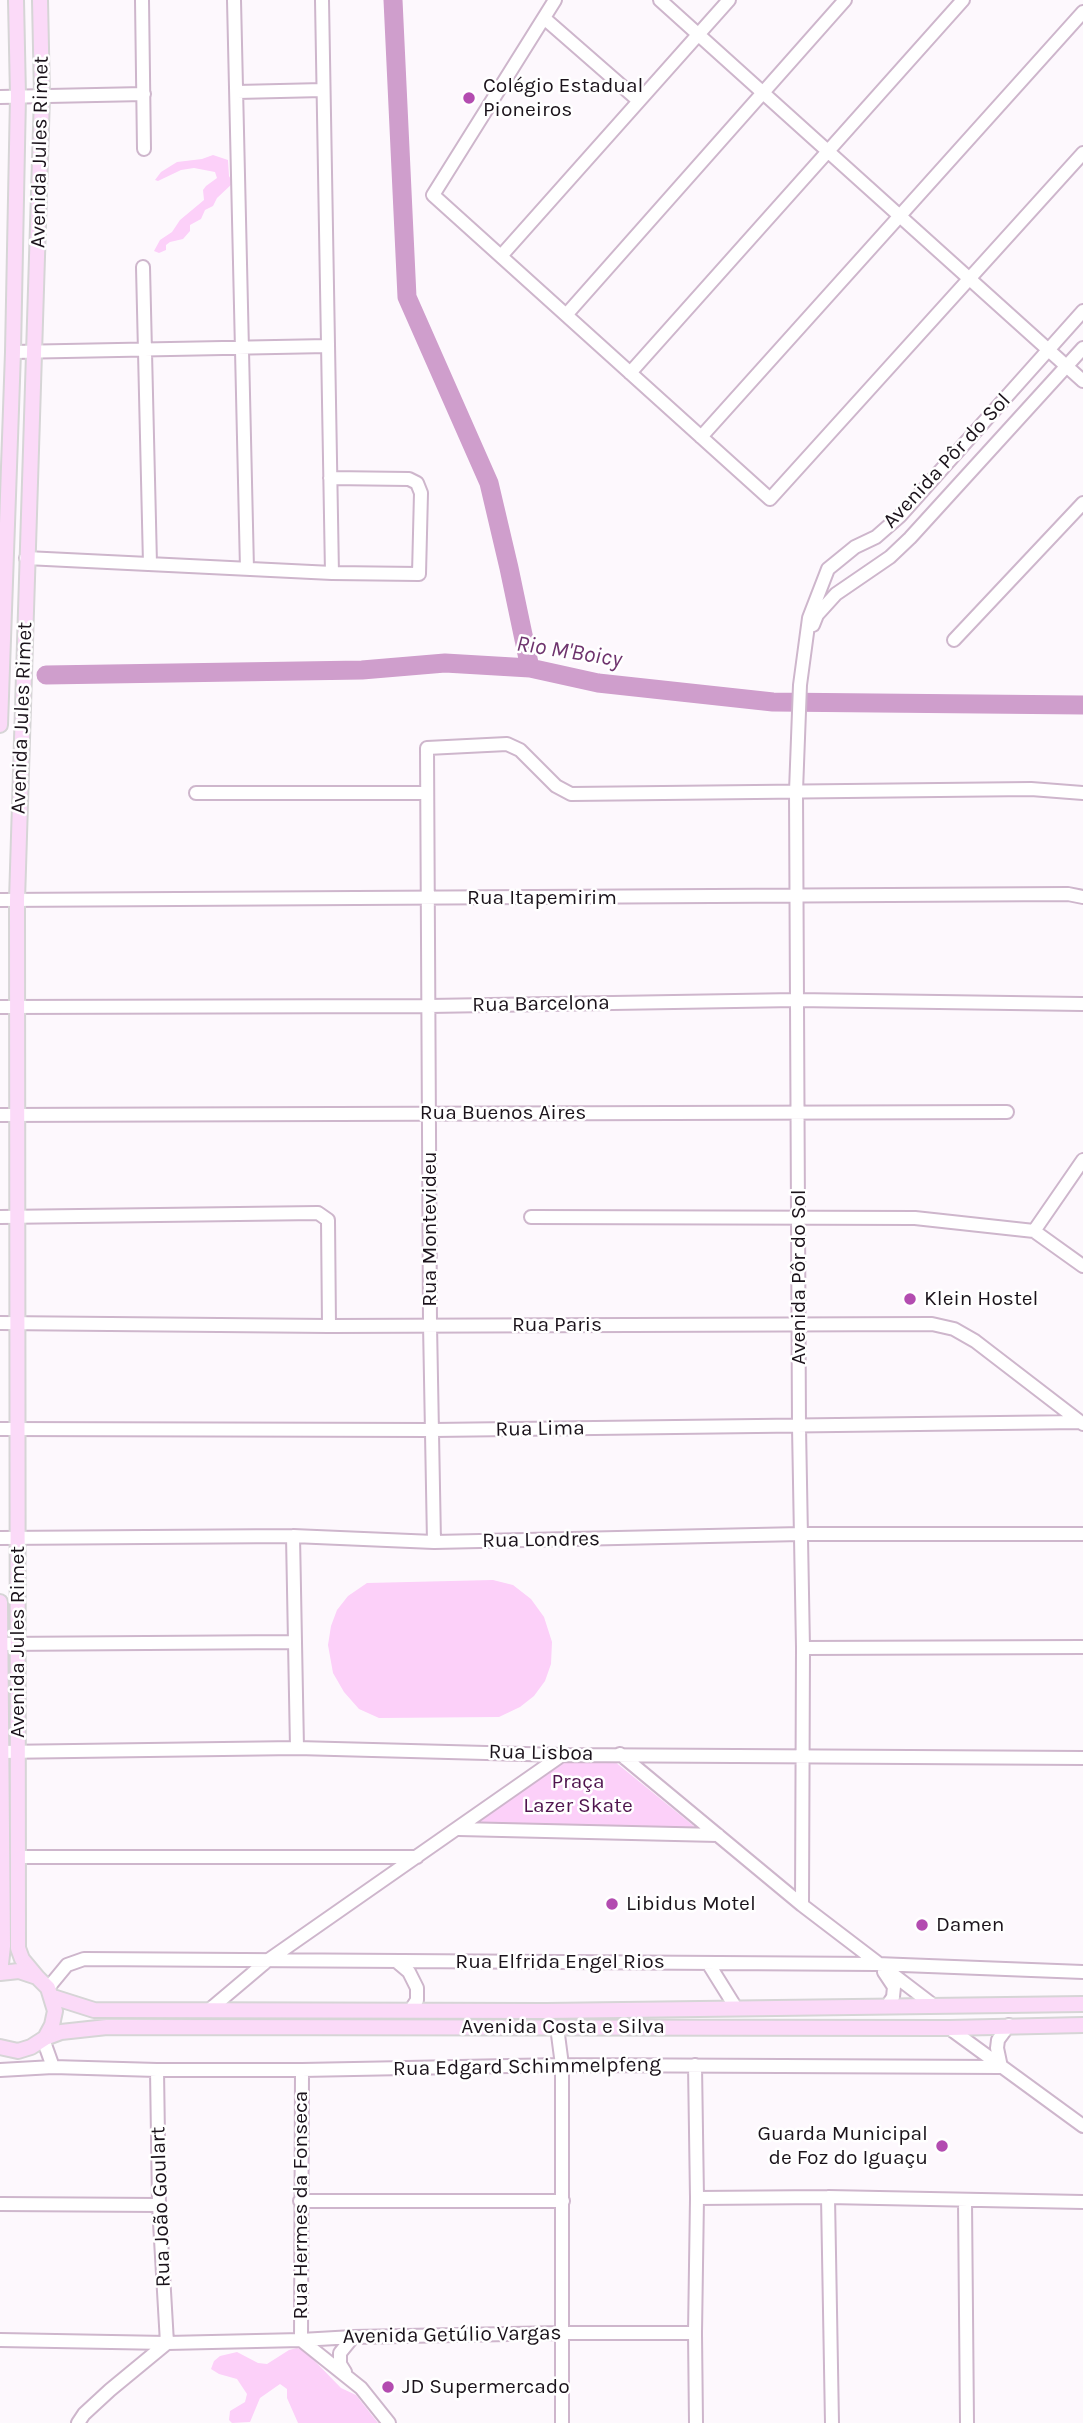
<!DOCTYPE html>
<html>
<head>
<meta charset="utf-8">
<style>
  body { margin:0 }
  canvas { display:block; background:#fdf8fd }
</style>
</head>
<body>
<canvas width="1083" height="2423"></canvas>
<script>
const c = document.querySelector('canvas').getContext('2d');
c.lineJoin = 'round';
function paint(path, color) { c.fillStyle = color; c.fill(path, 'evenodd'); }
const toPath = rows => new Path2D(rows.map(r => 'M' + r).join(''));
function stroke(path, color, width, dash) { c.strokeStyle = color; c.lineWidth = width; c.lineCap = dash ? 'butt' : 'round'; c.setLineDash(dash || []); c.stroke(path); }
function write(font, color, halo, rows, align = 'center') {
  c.font = font + ' Karla,sans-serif'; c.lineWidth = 5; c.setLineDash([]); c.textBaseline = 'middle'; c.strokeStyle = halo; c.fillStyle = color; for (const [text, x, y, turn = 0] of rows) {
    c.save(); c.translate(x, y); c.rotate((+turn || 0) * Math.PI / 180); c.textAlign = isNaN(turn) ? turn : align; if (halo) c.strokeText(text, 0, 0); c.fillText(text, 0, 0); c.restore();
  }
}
paint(toPath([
  [213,155,228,160,229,176,233,183,217,198,213,206,205,210,201,219,190,225,190,231,183,239,170,242,166,245,166,250,159,253,154,251,160,240,172,232,180,220,204,200,203,190,206,186,217,178,215,172,194,168,181,170,158,181,155,180,161,172,177,162,202,159],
  [493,1580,513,1585,531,1599,544,1617,552,1642,551,1664,545,1681,534,1696,520,1707,499,1717,379,1718,359,1709,344,1692,333,1673,328,1645,331,1626,337,1610,348,1596,367,1583],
  [567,1761,614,1761,700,1831,474,1824],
  [297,2348,305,2351,341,2388,356,2395,378,2423,298,2423,287,2398,287,2389,280,2384,260,2398,250,2422,232,2423,229,2420,230,2411,245,2402,247,2394,237,2379,219,2374,211,2369,214,2361,220,2356,237,2352,258,2363,267,2364,289,2350]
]), '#fcd0f9');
stroke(toPath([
  [393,0,407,297,489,483,509,568,530,668],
  [46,675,362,670,445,663,530,668,598,683,773,702,1083,705]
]), '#cf9ecc', 19);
const minor = toPath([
  [142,0,144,149],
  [234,0,247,569],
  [322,0,332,573],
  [555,0,433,195,770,499,1083,153],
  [660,0,1083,381],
  [544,18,639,101],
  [237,92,323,90],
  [0,97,144,94],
  [501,256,729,0],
  [143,267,150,564],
  [566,315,845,0],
  [13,352,328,346],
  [630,373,963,0],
  [701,437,1083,12],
  [26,558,332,573,419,574,421,493,417,483,409,479,330,478],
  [813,625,817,615,836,594,890,557,910,538,1083,348],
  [954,640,1083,503],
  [196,793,427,793],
  [0,900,1068,894,1083,897],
  [0,1007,429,1006,796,1000,1082,1004],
  [0,1115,1007,1112],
  [0,1217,318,1213,328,1220,329,1326],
  [531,1217,915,1218,1034,1231,1083,1266],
  [1034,1231,1083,1160],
  [0,1323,329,1326,932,1324,954,1329,975,1341,1083,1424],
  [0,1429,433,1430,1080,1422],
  [293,1536,297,1748],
  [0,1538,293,1536,434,1542,801,1534,1083,1534],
  [434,1542,430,1324,427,748,507,744,520,750,556,786,571,794,1031,789,1083,793],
  [0,1644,293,1642],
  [803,1648,1083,1647],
  [0,1752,297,1748,562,1755,1083,1758],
  [620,1754,802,1905,933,2005],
  [459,1829,718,1835],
  [18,1857,417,1857],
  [802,1905,803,1648,799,1427,796,791,800,685,809,618,828,569,855,547,876,537,900,516,1083,311],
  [396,1961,409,1972,417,1988,417,2000,410,2011],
  [708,1963,736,2008],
  [884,1972,894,1987,893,1997,887,2006],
  [48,1988,67,1965,84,1959,877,1964,1083,1972],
  [209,2010,267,1961,562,1755],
  [557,2027,562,2065,562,2423],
  [949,2028,1083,2126],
  [43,2039,53,2067],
  [695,2065,697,2198,695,2333,696,2423],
  [1001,2067,997,2048,998,2040,1009,2025],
  [0,2070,53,2067,157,2070,302,2070,562,2065,1001,2067],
  [157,2070,159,2205,167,2343],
  [828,2197,832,2423],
  [697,2198,828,2197,1083,2202],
  [300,2201,563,2201],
  [965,2201,967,2423],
  [0,2204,159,2205],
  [0,2340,167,2343,301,2340,353,2337,562,2333,695,2333],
  [301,2340,302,2070],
  [301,2340,361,2388,389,2423],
  [345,2372,340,2364,340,2353,353,2337],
  [78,2423,84,2414,110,2390,167,2343]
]);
const major = toPath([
  [0,725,13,352,18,96,16,0],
  [0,1602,3,1946,0,1973],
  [0,1973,19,1971,37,1977,48,1988,55,2011,52,2025,45,2038],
  [37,1977,22,1959,18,1948,17,900,42,96,40,0],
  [53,1997,94,2010,546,2011,1083,2004],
  [0,2047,18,2051,31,2047,45,2038,61,2032,107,2027,949,2028,1083,2025]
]);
stroke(minor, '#ceb6cc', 16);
stroke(major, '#d6d5d6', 18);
stroke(minor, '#fff', 12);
stroke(major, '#fbdaf8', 14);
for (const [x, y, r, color] of [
  [469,98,7,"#b34cb0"],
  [910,1299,7,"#b34cb0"],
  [612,1904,7,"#b34cb0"],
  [922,1925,7,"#b34cb0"],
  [942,2146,7,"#b34cb0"],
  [388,2387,7,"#b34cb0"]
]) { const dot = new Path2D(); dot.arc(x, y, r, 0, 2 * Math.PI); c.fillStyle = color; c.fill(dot); stroke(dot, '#fff', 2.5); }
write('21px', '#1b131b', '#fff', [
  ["Colégio Estadual",483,86],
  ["Pioneiros",483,110],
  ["Klein Hostel",924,1299],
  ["Libidus Motel",626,1904],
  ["Damen",936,1925],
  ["Guarda Municipal",928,2134,"right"],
  ["de Foz do Iguaçu",928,2158,"right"],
  ["JD Supermercado",402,2387]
], 'left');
write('21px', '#1b131b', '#fff', [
  ["Avenida Jules Rimet",40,152,-89],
  ["Avenida Pôr do Sol",947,461,-47],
  ["Avenida Jules Rimet",22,718,-88],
  ["Rua Itapemirim",542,898],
  ["Rua Barcelona",541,1004,-1],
  ["Rua Buenos Aires",503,1113],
  ["Rua Montevideu",430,1229,-90],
  ["Avenida Pôr do Sol",799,1277,-90],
  ["Rua Paris",557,1325],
  ["Rua Lima",540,1429,-1],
  ["Rua Londres",541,1540,-1],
  ["Avenida Jules Rimet",18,1642,-90],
  ["Rua Lisboa",541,1753,1],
  ["Rua Elfrida Engel Rios",560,1962],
  ["Avenida Costa e Silva",563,2027],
  ["Rua Edgard Schimmelpfeng",527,2067,-1],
  ["Rua Hermes da Fonseca",301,2205,-90],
  ["Rua João Goulart",161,2207,-92],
  ["Avenida Getúlio Vargas",452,2335,-1]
]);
write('21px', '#4f144e', '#fff', [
  ["Praça",578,1782],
  ["Lazer Skate",578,1806]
]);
write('italic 23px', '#6f346e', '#fff', [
  ["Rio M'Boicy",569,652,9]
]);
</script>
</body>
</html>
